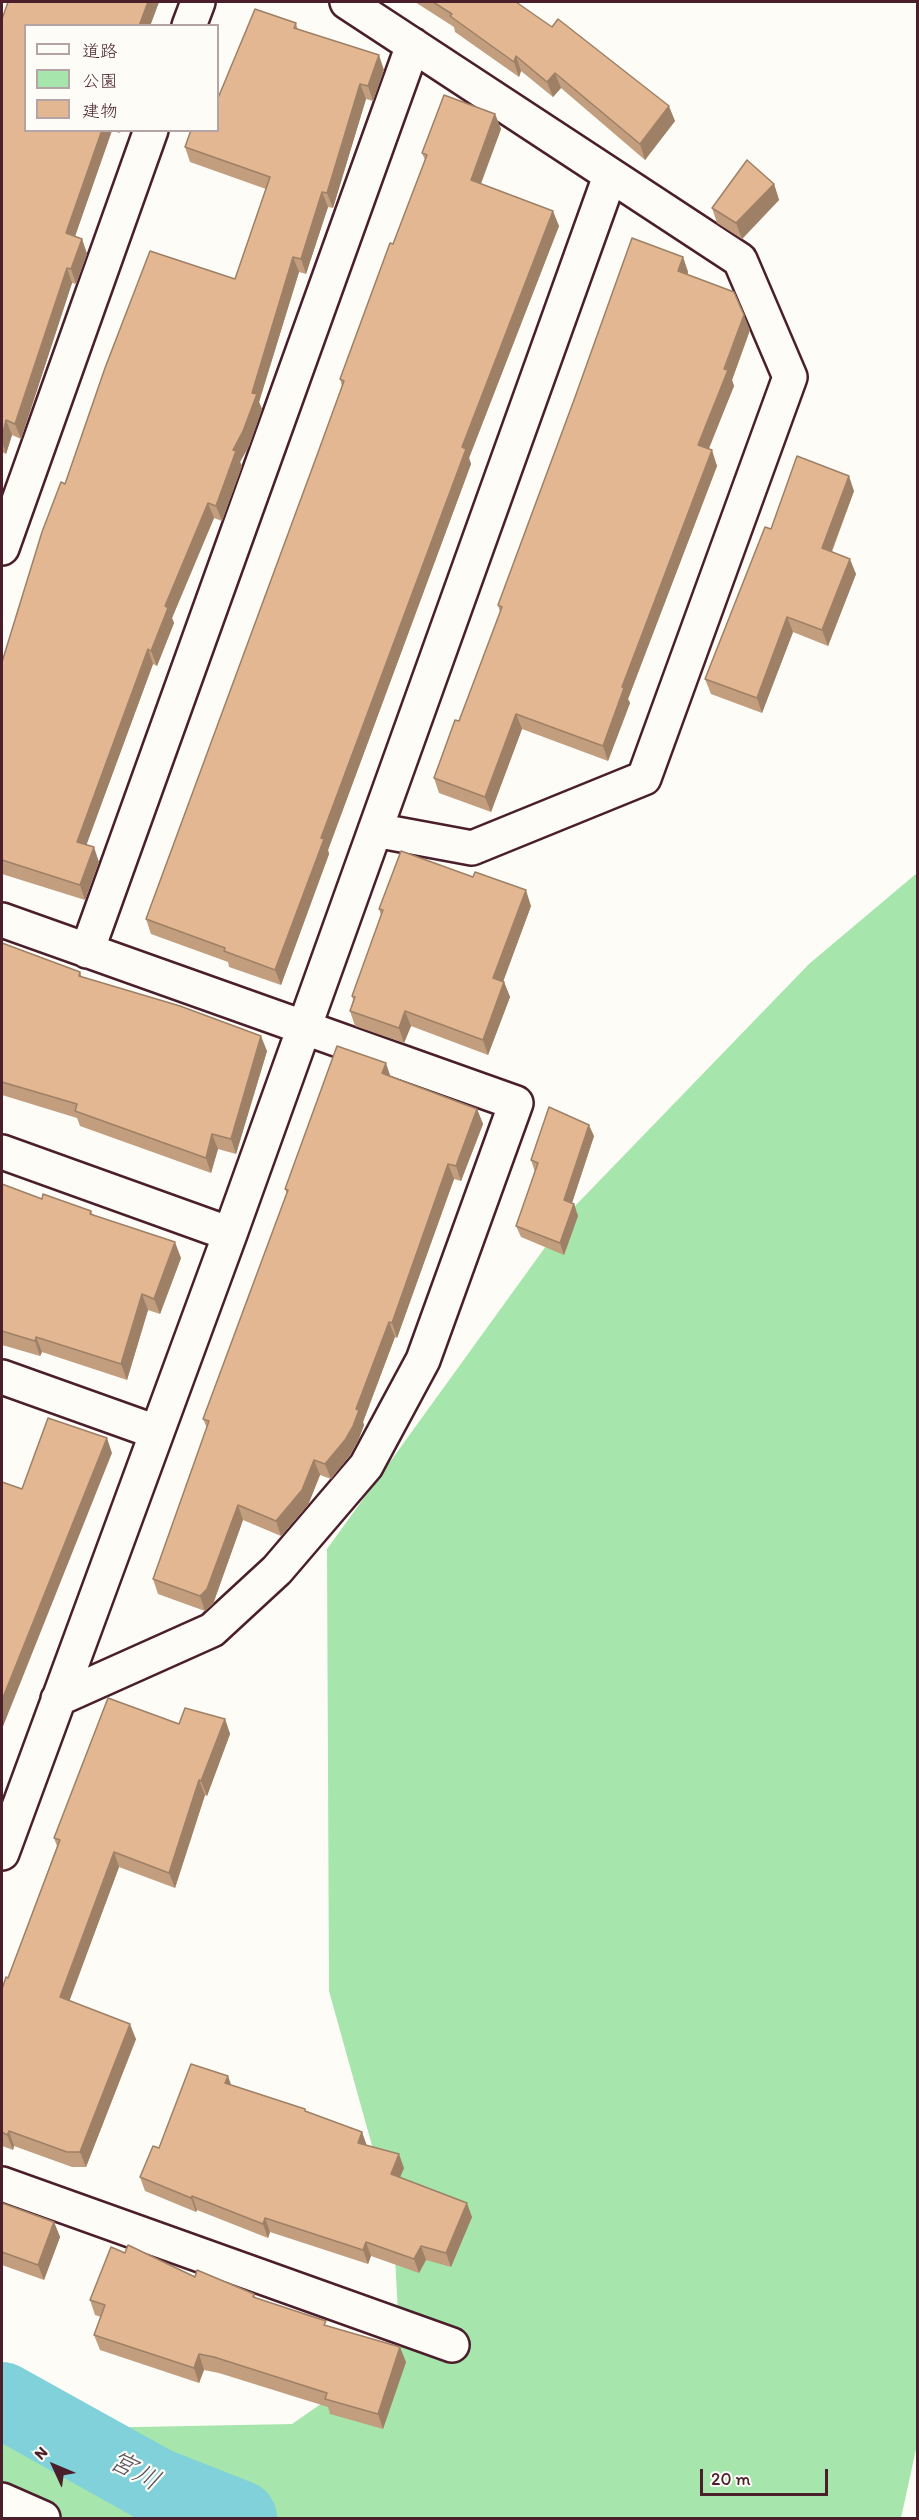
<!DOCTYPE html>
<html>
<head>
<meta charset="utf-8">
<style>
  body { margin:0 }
  #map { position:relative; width:919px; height:2520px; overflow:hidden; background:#fdfcf7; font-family:Itim,"Klee One",sans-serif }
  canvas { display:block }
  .frame { position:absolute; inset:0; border:3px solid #4a1f2b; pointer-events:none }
  .legend { position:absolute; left:24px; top:24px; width:195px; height:108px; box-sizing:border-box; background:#fdfcf7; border:2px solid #b5a4a5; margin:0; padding:8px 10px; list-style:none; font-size:18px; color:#4a1f2b }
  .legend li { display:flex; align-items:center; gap:12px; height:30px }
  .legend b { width:30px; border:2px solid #b5a4a5 }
  .north { position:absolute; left:24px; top:2436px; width:60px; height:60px; -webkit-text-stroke:4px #fdfcf7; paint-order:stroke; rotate:314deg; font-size:16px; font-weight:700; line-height:24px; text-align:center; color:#4a1f2b }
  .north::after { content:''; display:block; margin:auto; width:21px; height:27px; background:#4a1f2b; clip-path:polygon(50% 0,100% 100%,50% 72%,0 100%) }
  .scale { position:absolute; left:700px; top:2469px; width:128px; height:27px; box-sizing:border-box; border:3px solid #4a1f2b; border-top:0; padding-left:8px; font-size:18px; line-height:21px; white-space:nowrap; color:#4a1f2b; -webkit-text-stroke:4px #fdfcf7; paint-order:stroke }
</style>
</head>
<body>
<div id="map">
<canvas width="919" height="2520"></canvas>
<div class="frame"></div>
<ul class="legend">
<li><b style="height:8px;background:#fdfcf7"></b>道路</li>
<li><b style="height:16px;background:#a6e5ac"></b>公園</li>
<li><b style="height:16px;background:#e2b792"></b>建物</li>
</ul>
<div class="north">N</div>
<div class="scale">20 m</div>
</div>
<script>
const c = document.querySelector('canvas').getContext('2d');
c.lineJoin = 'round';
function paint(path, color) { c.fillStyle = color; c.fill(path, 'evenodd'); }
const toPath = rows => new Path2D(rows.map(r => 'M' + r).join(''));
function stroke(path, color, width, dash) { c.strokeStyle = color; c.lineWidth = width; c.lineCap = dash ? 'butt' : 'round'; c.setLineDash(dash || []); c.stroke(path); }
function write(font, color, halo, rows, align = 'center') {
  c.font = font + ' Itim,"Klee One",sans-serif'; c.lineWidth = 4.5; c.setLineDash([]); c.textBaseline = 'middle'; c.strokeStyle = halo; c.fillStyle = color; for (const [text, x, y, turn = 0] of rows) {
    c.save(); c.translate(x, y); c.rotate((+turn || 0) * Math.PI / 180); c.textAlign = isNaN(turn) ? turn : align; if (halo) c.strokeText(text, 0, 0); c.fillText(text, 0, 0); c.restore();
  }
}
paint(toPath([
  [917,873,918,2440,901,2518,2,2518,2,2423,34,2429,292,2424,400,2349,393,2221,329,1991,327,1549,575,1206,809,964]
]), '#a6e5ac');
stroke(toPath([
  [2,2400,155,2485,239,2518]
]), '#80d1d9', 76);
const street = toPath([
  [347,2,740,260,790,377,644,778,472,848,375,830],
  [189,26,198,2],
  [2,548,151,130],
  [2,920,516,1103,423,1360,366,1466,277,1570,212,1630,58,1699],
  [87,951,413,45],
  [2,1152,230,1234],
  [2,1377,156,1432],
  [2,1853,230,1234,610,176],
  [2,2184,452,2345],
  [2,2500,43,2518]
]);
stroke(street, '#4a1f2b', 38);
stroke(street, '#fdfcf7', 33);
paint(toPath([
  [8,2,159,2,150,26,26,26,26,130,121,130,120,133,112,131,75,236,82,239,87,254,76,284,72,283,21,439,12,435,6,454,2,452,2,19],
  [415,2,516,2,675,121,645,160,561,88,553,97,521,71,519,77,455,32,454,27],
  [296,23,298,30,384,70,373,101,366,99,333,208,328,207,306,274,299,272,259,402,262,409,249,446,240,462,242,466,222,521,214,518,172,618,174,623,157,666,153,664,86,845,99,862,85,900,2,874,2,662,65,484,235,279,266,189,190,162,185,147],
  [495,114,501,129,481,184,559,226,469,458,471,464,328,850,329,854,281,985,229,967,228,962,151,934,146,919,316,458,342,386,340,379,393,244,425,160,422,153],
  [774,184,779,200,742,239,717,223,712,208],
  [683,257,688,272,688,275,750,330,732,380,734,386,708,449,717,466,628,699,630,703,608,761,522,729,491,812,439,793,434,778,459,721,500,612,498,605,574,400],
  [854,491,832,552,856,574,828,646,793,632,762,713,711,694,705,679,771,529],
  [531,906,503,981,504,982,510,997,488,1055,411,1026,404,1043,355,1026,350,1011,353,1000,352,996,381,915,379,909],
  [2,943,80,972,82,977,267,1051,236,1154,218,1149,211,1173,80,1126,77,1118,2,1095],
  [390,1076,477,1109,483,1124,461,1181,454,1179,397,1338,395,1337,363,1422,364,1425,358,1441,350,1455,331,1479,320,1475,308,1505,281,1536,243,1520,213,1604,205,1611,158,1594,153,1579,207,1428,203,1419,287,1194,285,1189],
  [594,1136,572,1203,574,1204,578,1216,564,1255,521,1237,516,1226,535,1172,531,1160],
  [2,1184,42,1199,91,1211,93,1215,181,1258,160,1314,148,1310,127,1380,42,1352,40,1356,2,1345],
  [225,1719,230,1734,207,1796,205,1795,175,1888,119,1867,69,2001,136,2039,86,2167,72,2167,14,2146,13,2150,2,2146,2,1989,8,1978,57,1846,54,1838,179,1724],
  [231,2085,305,2109,306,2112,362,2132,366,2145,404,2168,400,2177,472,2217,451,2267,426,2260,419,2273,371,2256,368,2264,270,2232,268,2238,197,2210,196,2212,145,2191,140,2177,159,2148],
  [2,2203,54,2222,60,2237,44,2280,2,2265],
  [125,2253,195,2277,254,2294,256,2298,328,2326,406,2362,383,2429,330,2414,328,2407,219,2373,204,2370,199,2383,100,2350,94,2335,101,2317,95,2315,90,2300]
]), '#c29d7e');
paint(toPath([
  [148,2,159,2,150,26,139,26],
  [379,55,384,70,373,101,368,86],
  [516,56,521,71,519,77,514,62],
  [555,73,561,88,553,97,547,82],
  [360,84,366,99,333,208,327,193],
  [669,106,675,121,645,160,640,144],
  [495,114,501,129,476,196,471,180],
  [102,130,112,130,71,248,66,233],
  [774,184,779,200,742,239,736,223],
  [322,192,328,207,306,274,301,259],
  [553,211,559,226,469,458,471,464,328,850,329,854,281,985,275,970,321,838,462,447],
  [82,239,87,254,76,284,71,269],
  [293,257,299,272,259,402,262,409,249,446,240,462,242,466,222,521,216,506,233,450,252,393],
  [683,257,688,272,683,286,678,271],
  [67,268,72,283,21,439,15,424],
  [744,315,750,330,732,380,734,386,704,461,698,445],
  [6,420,12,435,6,454,2,440,2,437],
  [712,450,717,466,628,699,630,703,608,761,603,746,622,687],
  [849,476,854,491,827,563,822,548],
  [208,503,214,518,172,618,174,623,157,666,151,651,165,606],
  [850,559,856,574,828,646,822,630],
  [787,617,793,632,762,713,757,698],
  [148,649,153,664,82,857,77,842],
  [516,714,522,729,491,812,485,797],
  [94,847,99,862,85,900,80,885],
  [526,890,531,906,499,993,493,978],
  [504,982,510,997,488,1055,483,1040],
  [405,1011,411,1026,404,1043,399,1028],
  [261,1036,267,1051,236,1154,231,1139],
  [386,1063,391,1078,382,1073],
  [477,1109,483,1124,461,1181,456,1166],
  [589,1125,594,1136,569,1212,564,1200],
  [212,1134,218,1149,211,1173,206,1158],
  [448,1164,454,1179,397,1338,392,1323],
  [574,1204,578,1216,564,1255,560,1243],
  [175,1242,181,1258,160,1314,154,1299],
  [142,1294,148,1310,127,1380,121,1364],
  [389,1322,395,1337,363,1422,364,1425,358,1441,350,1455,331,1479,325,1464,356,1409],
  [36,1337,42,1352,40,1356,35,1341],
  [107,1438,112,1453,2,1729,2,1700],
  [314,1460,320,1475,308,1505,281,1536,276,1521],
  [238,1505,243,1520,213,1604,205,1611,200,1596],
  [225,1719,230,1734,207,1796,201,1781],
  [199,1780,205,1795,175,1888,169,1873],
  [114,1852,119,1867,65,2013,60,1997],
  [130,2024,136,2039,86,2167,80,2152],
  [228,2076,233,2090,225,2083],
  [9,2131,14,2146,13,2150,7,2135],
  [362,2132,367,2146,358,2143],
  [399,2154,404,2168,396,2187,391,2174],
  [192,2196,197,2210,196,2212,191,2198],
  [467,2203,472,2217,451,2267,446,2253],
  [265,2218,270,2232,268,2238,263,2224],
  [54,2222,60,2237,44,2280,38,2265],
  [366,2242,371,2256,368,2264,363,2250],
  [421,2246,426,2260,419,2273,414,2259],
  [400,2347,406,2362,383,2429,378,2414],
  [199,2354,204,2370,199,2383,194,2368]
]), '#9e8066');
const building = toPath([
  [8,2,148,2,139,26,26,26,26,130,102,130,66,233,82,239,71,269,67,268,15,424,6,420,2,437,2,19,8,2],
  [433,2,516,2,552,27,558,19,669,106,640,144,555,73,547,82,516,56,514,62,450,16,452,14,433,2],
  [255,9,296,23,294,28,379,55,368,86,360,84,327,193,322,192,301,259,293,257,252,393,257,394,243,431,233,450,236,451,216,506,208,503,165,606,168,608,151,651,148,649,77,842,94,847,80,885,2,860,2,662,42,532,61,482,65,484,105,368,150,251,235,279,270,177,185,147,191,130,218,130,218,98,255,9],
  [444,95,495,114,471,180,553,211,462,447,466,449,321,838,324,839,275,970,224,951,225,948,146,919,316,458,344,381,340,379,390,243,393,244,427,155,422,153,444,95],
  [747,160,774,184,736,223,712,208,747,160],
  [632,238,683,257,678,271,734,292,744,315,724,369,728,370,698,445,712,450,622,687,624,688,603,746,516,714,485,797,434,778,455,720,459,721,502,607,498,605,574,400,632,238],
  [797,456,849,476,822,548,850,559,822,630,787,617,757,698,705,679,765,527,771,529,797,456],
  [401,851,473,877,475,872,526,890,493,978,504,982,483,1040,405,1011,399,1028,350,1011,355,997,352,996,383,910,379,909,401,851],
  [2,943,80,972,79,976,180,1006,261,1036,231,1139,212,1134,206,1158,75,1111,77,1104,2,1082,2,943],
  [337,1046,386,1063,382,1073,384,1074,477,1109,456,1166,448,1164,392,1323,389,1322,356,1409,359,1410,353,1426,345,1440,325,1464,314,1460,302,1490,276,1521,238,1505,207,1589,200,1596,153,1579,209,1421,203,1419,288,1190,285,1189,337,1046],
  [549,1107,589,1125,564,1200,574,1204,560,1243,516,1226,538,1163,531,1160,549,1107],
  [2,1184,42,1199,43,1194,91,1211,90,1214,175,1242,154,1299,142,1294,121,1364,36,1337,35,1341,2,1331,2,1184],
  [48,1418,107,1438,2,1700,2,1482,22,1489,48,1418],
  [108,1698,179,1724,185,1708,225,1719,201,1781,199,1780,169,1873,114,1852,60,1997,130,2024,80,2152,67,2152,9,2131,7,2135,2,2132,2,1989,6,1977,8,1978,60,1840,54,1838,108,1698],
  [191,2064,228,2076,225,2083,305,2109,305,2111,362,2132,358,2143,399,2154,391,2174,467,2203,446,2253,421,2246,414,2259,366,2242,363,2250,265,2218,263,2224,192,2196,191,2198,140,2177,153,2146,159,2148,191,2064],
  [2,2203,54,2222,38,2265,2,2252,2,2203],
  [128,2245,195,2277,197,2270,254,2294,253,2297,326,2321,324,2325,400,2347,378,2414,325,2399,327,2393,214,2357,199,2354,194,2368,94,2335,105,2305,90,2300,111,2247,125,2253,128,2245]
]);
paint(building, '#e2b792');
stroke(building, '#9e8066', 1.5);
write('italic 27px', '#5a545f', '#fdfcf7', [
  ["宮川",134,2472,28]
]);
</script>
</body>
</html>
